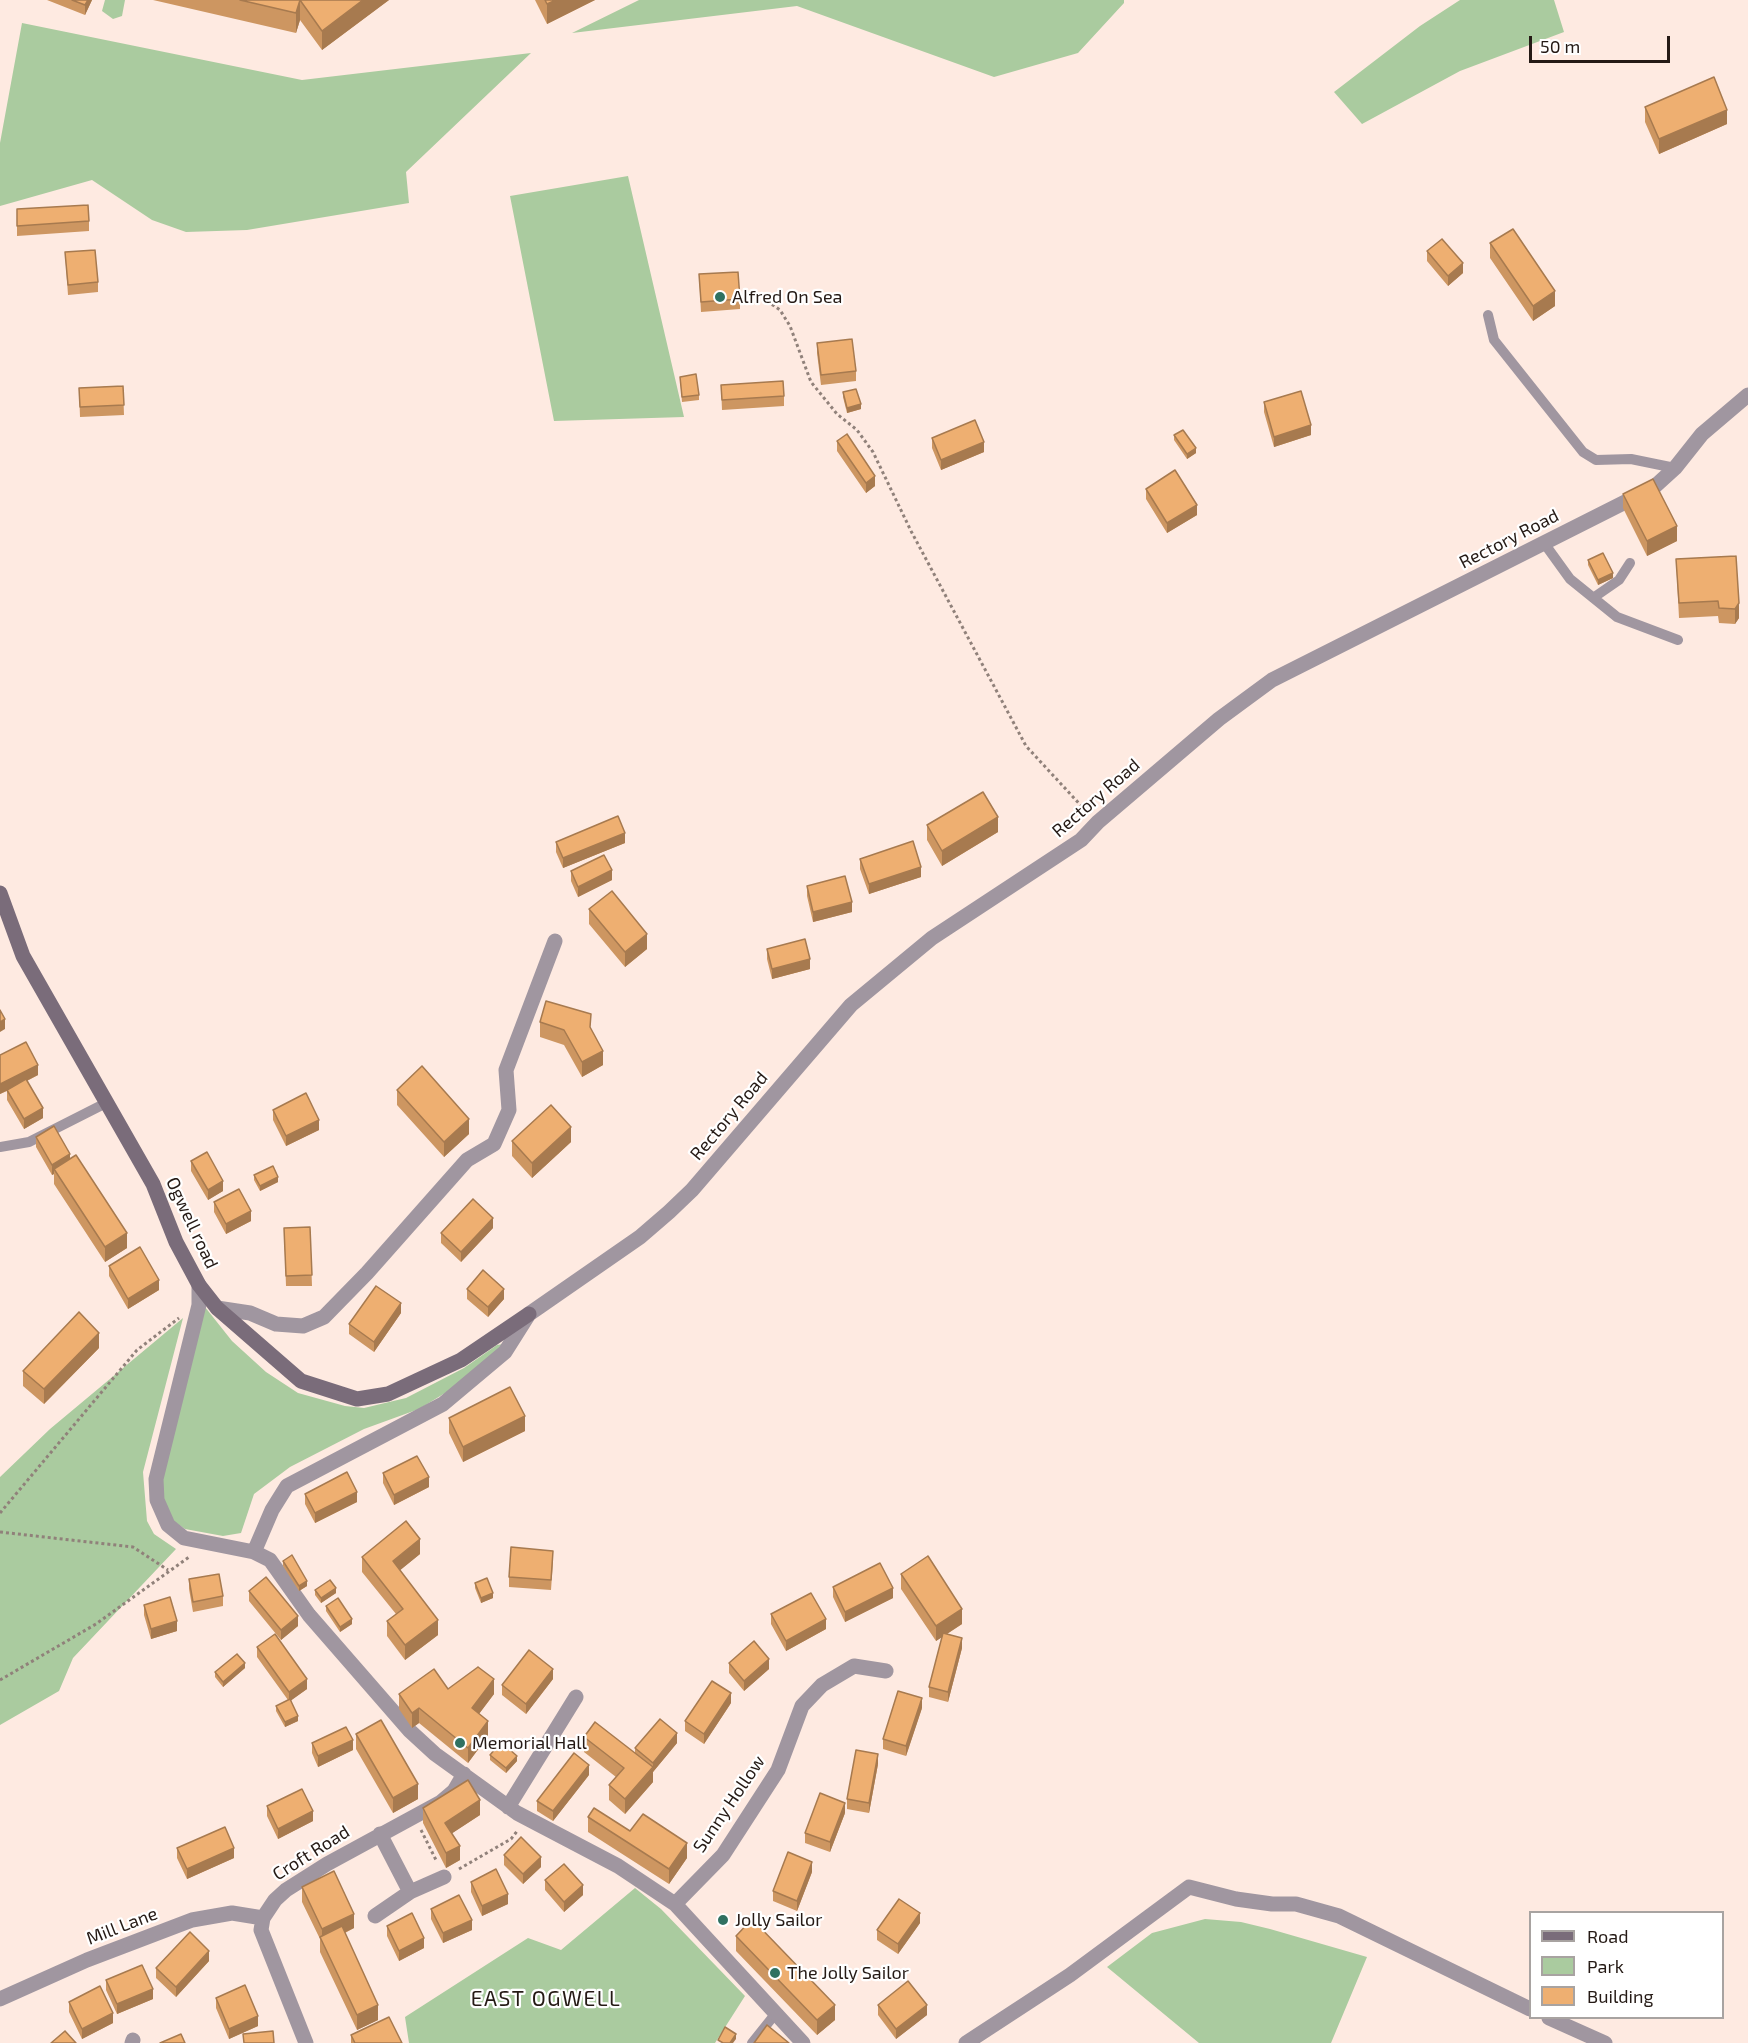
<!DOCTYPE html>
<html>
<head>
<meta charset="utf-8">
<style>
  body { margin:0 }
  #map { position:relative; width:1748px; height:2043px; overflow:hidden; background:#feeae1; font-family:"Exo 2",sans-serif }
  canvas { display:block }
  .legend { position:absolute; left:1529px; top:1911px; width:195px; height:108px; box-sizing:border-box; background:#fff; border:2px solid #a8a3a1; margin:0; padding:8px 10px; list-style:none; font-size:18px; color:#251a15 }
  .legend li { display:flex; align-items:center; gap:12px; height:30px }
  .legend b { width:30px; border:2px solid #a8a3a1 }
  .scale { position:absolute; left:1529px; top:36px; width:141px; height:27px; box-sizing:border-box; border:3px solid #251a15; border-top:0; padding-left:8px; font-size:18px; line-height:21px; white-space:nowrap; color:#251a15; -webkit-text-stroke:4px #fff; paint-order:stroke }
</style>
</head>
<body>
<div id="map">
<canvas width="1748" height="2043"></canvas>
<ul class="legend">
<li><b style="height:8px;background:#7a6c7a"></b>Road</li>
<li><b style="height:16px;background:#aacb9f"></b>Park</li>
<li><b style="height:16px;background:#eeaf71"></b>Building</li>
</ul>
<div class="scale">50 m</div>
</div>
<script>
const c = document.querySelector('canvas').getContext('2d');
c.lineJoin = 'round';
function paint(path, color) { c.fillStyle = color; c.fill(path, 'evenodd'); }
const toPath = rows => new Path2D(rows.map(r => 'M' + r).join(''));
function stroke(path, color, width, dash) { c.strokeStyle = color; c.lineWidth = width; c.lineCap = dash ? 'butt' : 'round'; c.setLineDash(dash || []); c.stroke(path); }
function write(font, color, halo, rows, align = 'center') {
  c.font = font + ' "Exo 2",sans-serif'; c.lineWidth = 4.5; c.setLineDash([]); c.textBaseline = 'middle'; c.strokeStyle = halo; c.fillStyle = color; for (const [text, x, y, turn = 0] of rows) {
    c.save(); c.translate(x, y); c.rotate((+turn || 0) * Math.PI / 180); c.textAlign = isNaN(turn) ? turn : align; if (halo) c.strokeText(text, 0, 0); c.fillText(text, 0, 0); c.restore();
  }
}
paint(toPath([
  [105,0,125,0,122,16,113,19,102,11],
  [639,0,1124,0,1124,3,1078,53,994,77,797,6,572,33],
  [1460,0,1554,0,1564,32,1460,71,1362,124,1334,92,1420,26],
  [22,23,302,80,531,53,406,172,409,203,247,230,186,232,152,220,92,180,0,206,0,143],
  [628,176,684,417,554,421,510,196],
  [205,1307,232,1341,266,1372,298,1393,345,1406,364,1408,406,1398,464,1368,497,1345,503,1344,490,1359,450,1390,419,1409,364,1429,290,1467,254,1494,241,1533,223,1536,185,1529,169,1518,160,1484],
  [183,1318,143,1472,147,1521,154,1534,176,1549,73,1658,59,1691,0,1725,0,1477,50,1429],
  [635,1888,661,1909,745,1996,715,2043,409,2043,405,2017,528,1938,561,1950],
  [1205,1919,1241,1922,1270,1929,1367,1957,1331,2043,1199,2043,1107,1967,1152,1933]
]), '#aacb9f');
stroke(toPath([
  [767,301,780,310,790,326,811,382,837,414,857,430,873,452,911,531,1026,746,1086,811],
  [0,1513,137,1350,179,1318],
  [0,1532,133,1547,168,1570],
  [0,1680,96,1624,189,1557],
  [421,1830,437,1862],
  [459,1869,511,1839,518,1830]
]), '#90817a', 3, [3, 3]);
stroke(toPath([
  [1488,315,1494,340,1583,452,1596,460,1631,459,1675,468],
  [1544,543,1570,579,1617,617,1678,640],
  [1593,598,1619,580,1630,563],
  [0,1147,29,1142,106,1103],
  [752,2043,776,2013]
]), '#a096a0', 10);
stroke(toPath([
  [199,1285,199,1305,156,1479,157,1500,168,1525,184,1538,254,1552,270,1560,309,1615,410,1731,435,1754,517,1813,618,1866,675,1904,803,2043],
  [217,1308,250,1313,276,1324,303,1326,324,1317,367,1273,467,1160,494,1144,509,1110,506,1070,555,941],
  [254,1552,272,1510,287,1486,443,1404,505,1352,529,1314,640,1237,669,1212,692,1190,851,1005,932,938,1081,840,1098,822,1219,719,1272,680,1653,488,1675,468,1702,434,1748,395],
  [508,1807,576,1697],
  [380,1834,410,1892],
  [675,1904,723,1855,778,1770,802,1706,822,1685,854,1666,886,1671],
  [375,1916,410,1892,444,1877],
  [0,1999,87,1960,192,1920,232,1913,263,1918],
  [1549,2018,1605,2043],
  [132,2043,133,2040],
  [306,2043,261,1930,263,1918,275,1900,286,1890,327,1864,441,1802,454,1791,464,1774],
  [966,2043,1070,1975,1189,1887,1236,1899,1272,1904,1296,1904,1339,1916,1530,2009]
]), '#a096a0', 15);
stroke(toPath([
  [0,893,23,956,153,1184,176,1242,199,1285,217,1308,301,1381,357,1399,388,1394,461,1360,529,1314]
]), '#7a6c7a', 15);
paint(toPath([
  [47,0,92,0,85,15],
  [153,0,389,0,322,50,300,20,296,33],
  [535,0,595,0,547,24],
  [1645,107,1727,124,1659,154,1645,122],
  [17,209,89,221,89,231,17,236],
  [1490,243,1555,306,1533,321,1490,258],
  [1427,251,1463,273,1448,286,1427,261],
  [65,252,98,282,98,292,68,295],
  [699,274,740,299,740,309,701,312],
  [817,343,856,371,856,381,821,385,817,353],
  [680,377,699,395,699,400,682,402],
  [721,385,784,396,784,406,722,410],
  [123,386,124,415,80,417,79,388],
  [843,392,861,409,847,413,843,397],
  [1264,402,1311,435,1274,447,1264,412],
  [1174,435,1196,453,1187,459,1174,440],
  [932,438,984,452,941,470,932,448],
  [837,441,875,486,866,493,837,451],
  [1146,489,1197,515,1167,533,1146,499],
  [1623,494,1677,541,1647,556,1623,508],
  [1736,556,1739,618,1735,624,1719,623,1718,616,1679,618,1676,559],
  [1588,560,1613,578,1598,585,1588,565],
  [927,825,998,832,942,866,927,840],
  [556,842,625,843,563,868,556,852],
  [860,859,921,877,869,894,860,869],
  [571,871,612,880,578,897,571,881],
  [807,886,852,912,813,922,807,896],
  [589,909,647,949,625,967,589,924],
  [767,949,810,969,772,979,767,959],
  [540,1022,591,1029,603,1065,582,1077,564,1045,540,1037],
  [0,1055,38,1075,27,1081,43,1118,24,1129,7,1100,7,1091,0,1094],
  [397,1090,469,1134,444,1157,397,1105],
  [273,1110,319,1130,286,1146,273,1120],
  [36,1137,70,1159,127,1248,105,1262,54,1184,54,1174,52,1175,36,1147],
  [512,1141,571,1142,532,1178,512,1156],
  [191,1161,223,1191,208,1200,191,1171],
  [254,1175,278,1182,260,1191,254,1180],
  [214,1202,251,1221,226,1234,214,1212],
  [310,1227,312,1286,286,1286,284,1228],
  [493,1228,461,1262,441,1243,441,1233],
  [109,1266,159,1290,128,1309,109,1276],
  [467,1289,504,1299,488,1317,467,1299],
  [401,1313,374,1352,349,1334,349,1324],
  [99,1348,44,1404,23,1386,23,1371],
  [449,1418,525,1431,463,1462,449,1433],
  [383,1473,429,1487,394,1505,383,1483],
  [305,1494,357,1502,315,1523,305,1504],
  [420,1554,400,1570,438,1635,405,1660,387,1636,387,1621,396,1614,362,1572,362,1557],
  [283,1561,307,1586,299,1591,283,1566],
  [553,1561,551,1590,509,1587,509,1577],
  [901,1574,962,1624,947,1634,962,1648,948,1702,929,1697,929,1687,942,1637,936,1641,901,1589],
  [189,1579,223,1596,223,1606,193,1612,189,1589],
  [475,1583,493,1598,481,1603,475,1588],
  [833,1587,893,1598,845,1622,833,1597],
  [315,1590,336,1593,321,1603,315,1595],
  [249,1591,298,1626,281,1640,249,1601],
  [144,1605,177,1631,151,1639,144,1615],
  [326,1606,352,1624,340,1632,326,1611],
  [771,1614,826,1629,786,1651,771,1624],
  [257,1647,307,1689,291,1700,298,1721,285,1727,276,1711,276,1706,288,1700,257,1657],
  [729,1663,769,1669,744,1691,729,1673],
  [245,1668,223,1687,215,1677,215,1672],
  [553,1679,526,1714,502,1695,502,1685],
  [448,1689,494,1694,479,1714,488,1736,468,1763,419,1723,412,1728,399,1709,399,1694],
  [731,1703,704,1744,685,1731,685,1721],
  [922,1708,906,1756,883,1749,883,1739],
  [356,1734,418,1799,393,1813,356,1749],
  [584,1737,635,1753,635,1748,677,1743,653,1772,653,1782,625,1814,609,1800,609,1785,616,1777,584,1752],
  [312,1743,353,1750,318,1767,312,1753],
  [490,1755,517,1761,506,1773,490,1760],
  [878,1764,869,1813,847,1809,847,1799],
  [589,1775,553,1821,537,1811,537,1801],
  [267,1806,313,1821,278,1839,267,1816],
  [423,1808,480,1815,452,1833,460,1860,446,1868,423,1823],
  [845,1813,830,1852,805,1843,805,1833],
  [588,1817,630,1831,687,1858,669,1884,588,1832],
  [177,1848,234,1858,187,1879,177,1858],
  [504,1855,541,1867,523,1884,504,1865],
  [812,1872,797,1911,773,1901,773,1891],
  [545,1880,583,1895,564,1912,545,1890],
  [471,1882,508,1904,482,1916,471,1892],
  [302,1887,354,1928,345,1933,378,2020,357,2030,320,1952,320,1939,302,1902],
  [431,1909,472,1930,443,1943,431,1919],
  [920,1923,898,1954,877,1940,877,1930],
  [387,1926,424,1948,399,1961,387,1936],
  [736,1936,835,2020,817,2035,736,1951],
  [209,1961,176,1997,156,1978,156,1968],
  [106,1980,153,1999,117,2014,106,1990],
  [216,1998,258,2026,229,2039,216,2008],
  [69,2002,113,2023,82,2039,69,2012],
  [878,2005,927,2015,896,2039,878,2015],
  [351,2035,402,2043,351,2043]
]), '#cd9661');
paint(toPath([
  [88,0,92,0,85,15,85,5],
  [300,0,300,20,296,33,296,13],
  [363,0,389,0,322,50,322,31],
  [556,0,595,0,547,24,547,4],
  [1727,110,1727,124,1659,154,1659,139],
  [1463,263,1463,273,1448,286,1448,276],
  [1555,291,1555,306,1533,321,1533,306],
  [861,404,861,409,847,413,847,408],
  [1311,425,1311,435,1274,447,1274,437],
  [984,442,984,452,941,470,941,460],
  [1196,448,1196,453,1187,459,1187,454],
  [875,476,875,486,866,493,866,483],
  [1197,505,1197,515,1167,533,1167,523],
  [1677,526,1677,541,1647,556,1647,541],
  [1613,573,1613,578,1598,585,1598,580],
  [1739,603,1739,618,1735,624,1735,609],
  [998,817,998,832,942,866,942,851],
  [625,833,625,843,563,868,563,858],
  [921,867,921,877,869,894,869,884],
  [612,870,612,880,578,897,578,887],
  [852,902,852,912,813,922,813,912],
  [647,934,647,949,625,967,625,952],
  [810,959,810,969,772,979,772,969],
  [5,1019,5,1029,0,1032,0,1022],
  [603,1051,603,1065,582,1077,582,1062],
  [38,1065,38,1075,0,1094,0,1084],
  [43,1108,43,1118,24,1129,24,1119],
  [469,1119,469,1134,444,1157,444,1142],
  [319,1120,319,1130,286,1146,286,1136],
  [571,1127,571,1142,532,1178,532,1163],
  [70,1154,70,1164,54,1169,54,1174,52,1175,52,1165],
  [278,1177,278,1182,260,1191,260,1186],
  [223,1181,223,1191,208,1200,208,1190],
  [251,1211,251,1221,226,1234,226,1224],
  [493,1218,493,1228,461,1262,461,1252],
  [127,1233,127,1248,105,1262,105,1247],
  [159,1280,159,1290,128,1309,128,1299],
  [504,1289,504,1299,488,1317,488,1307],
  [401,1303,401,1313,374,1352,374,1342],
  [99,1333,99,1348,44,1404,44,1389],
  [525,1416,525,1431,463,1462,463,1447],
  [429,1477,429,1487,394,1505,394,1495],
  [357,1492,357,1502,315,1523,315,1513],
  [420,1539,420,1554,393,1576,393,1561],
  [307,1581,307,1586,299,1591,299,1586],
  [336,1588,336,1593,321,1603,321,1598],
  [893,1588,893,1598,845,1622,845,1612],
  [493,1593,493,1598,481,1603,481,1598],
  [962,1609,962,1624,936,1641,936,1626],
  [298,1616,298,1626,281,1640,281,1630],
  [352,1619,352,1624,340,1632,340,1627],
  [826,1619,826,1629,786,1651,786,1641],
  [438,1620,438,1635,405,1660,405,1645],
  [177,1621,177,1631,151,1639,151,1629],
  [962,1638,962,1648,948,1702,948,1692],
  [769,1659,769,1669,744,1691,744,1681],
  [245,1663,245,1668,223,1687,223,1682],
  [553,1669,553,1679,526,1714,526,1704],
  [307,1679,307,1689,289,1702,289,1692],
  [494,1679,494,1694,472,1723,472,1708],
  [731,1693,731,1703,704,1744,704,1734],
  [922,1698,922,1708,906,1756,906,1746],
  [419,1708,419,1723,412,1728,412,1713],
  [298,1716,298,1721,285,1727,285,1722],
  [488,1721,488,1736,468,1763,468,1748],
  [677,1733,677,1743,653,1772,653,1782,625,1814,625,1799,653,1768,653,1763],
  [353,1740,353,1750,318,1767,318,1756],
  [878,1754,878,1764,869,1813,869,1803],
  [517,1756,517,1761,506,1773,506,1768],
  [589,1765,589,1775,553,1821,553,1811],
  [418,1784,418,1799,393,1813,393,1798],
  [480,1800,480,1815,445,1838,445,1823],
  [845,1803,845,1813,830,1852,830,1842],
  [313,1811,313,1821,278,1839,278,1829],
  [687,1843,687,1858,669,1884,669,1869],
  [460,1846,460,1860,446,1868,446,1853],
  [234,1848,234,1858,187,1879,187,1869],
  [541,1857,541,1867,523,1884,523,1874],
  [812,1862,812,1872,797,1911,797,1901],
  [583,1885,583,1895,564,1912,564,1902],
  [508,1894,508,1904,482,1916,482,1906],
  [920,1913,920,1923,898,1954,898,1944],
  [354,1914,354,1928,323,1943,322,1941,322,1929],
  [472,1920,472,1930,443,1943,443,1933],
  [424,1938,424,1948,399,1961,399,1951],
  [209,1951,209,1961,176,1997,176,1987],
  [153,1989,153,1999,117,2014,117,2004],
  [378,2005,378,2020,357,2030,357,2015],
  [835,2005,835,2020,817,2035,817,2020],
  [927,2005,927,2015,896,2039,896,2029],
  [113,2013,113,2023,82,2039,82,2029],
  [258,2016,258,2026,229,2039,229,2029],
  [736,2034,736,2039,733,2043,730,2043]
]), '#a77a4f');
const building = toPath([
  [72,0,88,0,85,5,72,0],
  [240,0,363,0,322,31,300,0,296,13,240,0],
  [545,0,556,0,547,4,545,0],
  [1714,77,1727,110,1659,139,1645,107,1714,77],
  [88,205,89,221,17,226,17,209,88,205],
  [1513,229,1555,291,1533,306,1490,243,1513,229],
  [1442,239,1463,263,1448,276,1427,251,1442,239],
  [95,250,98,282,68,285,65,252,95,250],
  [738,272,740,299,701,302,699,274,738,272],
  [852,339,856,371,821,375,817,343,852,339],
  [696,374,699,395,682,397,680,377,696,374],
  [783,381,784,396,722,400,721,385,783,381],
  [123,386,124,405,80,407,79,388,123,386],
  [856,389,861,404,847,408,843,392,856,389],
  [1301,391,1311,425,1274,437,1264,402,1301,391],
  [975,420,984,442,941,460,932,438,975,420],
  [1183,430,1196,448,1187,454,1174,435,1183,430],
  [847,434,875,476,866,483,837,441,847,434],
  [1175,470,1197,505,1167,523,1146,489,1175,470],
  [1653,479,1677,526,1647,541,1623,494,1653,479],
  [1603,553,1613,573,1598,580,1588,560,1603,553],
  [1736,556,1739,603,1735,609,1719,608,1718,601,1679,603,1676,559,1736,556],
  [983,792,998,817,942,851,927,825,983,792],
  [618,816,625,833,563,858,556,842,618,816],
  [913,841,921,867,869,884,860,859,913,841],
  [604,855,612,870,578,887,571,871,604,855],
  [845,876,852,902,813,912,807,886,845,876],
  [612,891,647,934,625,952,589,909,612,891],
  [805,939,810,959,772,969,767,949,805,939],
  [546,1001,591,1014,590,1027,603,1051,582,1062,564,1030,540,1022,546,1001],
  [0,1010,5,1019,0,1022,0,1010],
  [26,1042,38,1065,0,1084,0,1055,26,1042],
  [422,1066,469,1119,444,1142,397,1090,422,1066],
  [26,1079,43,1108,24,1119,7,1090,26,1079],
  [306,1093,319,1120,286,1136,273,1110,306,1093],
  [551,1105,571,1127,532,1163,512,1141,551,1105],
  [54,1126,70,1154,52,1165,36,1137,54,1126],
  [207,1152,223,1181,208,1190,191,1161,207,1152],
  [76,1155,127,1233,105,1247,54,1169,76,1155],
  [273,1166,278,1177,260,1186,254,1175,273,1166],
  [239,1189,251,1211,226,1224,214,1202,239,1189],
  [473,1199,493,1218,461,1252,441,1233,473,1199],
  [310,1227,312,1275,286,1276,284,1228,310,1227],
  [140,1247,159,1280,128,1299,109,1266,140,1247],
  [483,1270,504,1289,488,1307,467,1289,483,1270],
  [376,1286,401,1303,374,1342,349,1324,376,1286],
  [79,1312,99,1333,44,1389,23,1371,79,1312],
  [510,1387,525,1416,463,1447,449,1418,510,1387],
  [417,1456,429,1477,394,1495,383,1473,417,1456],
  [347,1472,357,1492,315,1513,305,1494,347,1472],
  [406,1521,420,1539,393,1561,438,1620,405,1645,387,1621,403,1609,362,1557,406,1521],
  [511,1547,553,1551,551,1580,509,1577,511,1547],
  [292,1555,307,1581,299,1586,283,1561,292,1555],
  [928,1556,962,1609,936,1626,901,1574,928,1556],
  [880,1563,893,1588,845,1612,833,1587,880,1563],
  [219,1574,223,1596,193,1602,189,1579,219,1574],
  [266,1577,298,1616,281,1630,249,1591,266,1577],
  [487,1578,493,1593,481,1598,475,1583,487,1578],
  [330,1580,336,1588,321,1598,315,1590,330,1580],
  [811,1593,826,1619,786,1641,771,1614,811,1593],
  [170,1597,177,1621,151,1629,144,1605,170,1597],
  [338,1598,352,1619,340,1627,326,1606,338,1598],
  [943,1633,962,1638,948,1692,929,1687,943,1633],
  [275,1634,307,1679,289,1692,257,1647,275,1634],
  [754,1641,769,1659,744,1681,729,1663,754,1641],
  [529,1650,553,1669,526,1704,502,1685,529,1650],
  [237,1654,245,1663,223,1682,215,1672,237,1654],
  [478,1667,494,1679,472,1708,488,1721,468,1748,419,1708,412,1713,399,1694,434,1669,448,1689,478,1667],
  [712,1681,731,1693,704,1734,685,1721,712,1681],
  [898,1691,922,1698,906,1746,883,1739,898,1691],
  [290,1699,298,1716,285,1722,276,1706,290,1699],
  [660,1719,677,1733,653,1763,635,1748,660,1719],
  [381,1720,418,1784,393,1798,356,1734,381,1720],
  [595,1722,653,1767,625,1799,609,1785,624,1768,584,1737,595,1722],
  [346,1727,353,1740,318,1756,312,1743,346,1727],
  [501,1742,517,1756,506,1768,490,1755,501,1742],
  [856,1750,878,1754,869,1803,847,1799,856,1750],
  [574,1753,589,1765,553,1811,537,1801,574,1753],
  [468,1780,480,1800,445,1823,460,1846,446,1853,423,1808,468,1780],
  [302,1789,313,1811,278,1829,267,1806,302,1789],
  [820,1793,845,1803,830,1842,805,1833,820,1793],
  [594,1808,630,1831,643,1814,687,1843,669,1869,588,1817,594,1808],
  [225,1827,234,1848,187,1869,177,1848,225,1827],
  [521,1837,541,1857,523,1874,504,1855,521,1837],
  [788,1852,812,1862,797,1901,773,1891,788,1852],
  [564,1864,583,1885,564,1902,545,1880,564,1864],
  [496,1869,508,1894,482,1906,471,1882,496,1869],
  [334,1871,354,1914,322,1929,302,1887,334,1871],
  [459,1895,472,1920,443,1933,431,1909,459,1895],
  [899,1899,920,1913,898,1944,877,1930,899,1899],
  [412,1913,424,1938,399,1951,387,1926,412,1913],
  [752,1919,835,2005,817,2020,736,1936,752,1919],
  [342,1926,378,2005,357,2015,320,1937,342,1926],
  [190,1932,209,1951,176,1987,156,1968,190,1932],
  [142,1965,153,1989,117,2004,106,1980,142,1965],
  [908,1981,927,2005,896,2029,878,2005,908,1981],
  [245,1985,258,2016,229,2029,216,1998,245,1985],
  [100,1986,113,2013,82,2029,69,2002,100,1986],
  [389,2017,402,2043,355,2043,351,2035,389,2017],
  [767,2025,789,2043,754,2043,767,2025],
  [725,2027,736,2034,730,2043,723,2043,718,2040,725,2027],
  [65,2031,76,2043,51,2043,65,2031],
  [273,2031,274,2043,244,2043,243,2034,273,2031],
  [181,2034,185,2043,160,2043,181,2034]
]);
paint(building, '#eeaf71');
stroke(building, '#a77a4f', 1.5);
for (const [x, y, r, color] of [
  [720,297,6,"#307161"],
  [460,1743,6,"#307161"],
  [723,1920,6,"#307161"],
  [775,1973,6,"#307161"]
]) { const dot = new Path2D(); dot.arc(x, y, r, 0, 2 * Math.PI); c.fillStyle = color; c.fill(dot); stroke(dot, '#fff', 2); }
write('18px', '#251a15', '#fff', [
  ["Alfred On Sea",732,297],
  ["Memorial Hall",472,1743],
  ["Jolly Sailor",735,1920],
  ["The Jolly Sailor",787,1973]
], 'left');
write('18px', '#251a15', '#fff', [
  ["Rectory Road",1509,539,-27],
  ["Rectory Road",1096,798,-41],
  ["Rectory Road",729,1116,-50],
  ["Ogwell road",192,1223,65],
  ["Sunny Hollow",729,1804,-56],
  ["Croft Road",311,1853,-32],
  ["Mill Lane",122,1926,-21]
]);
c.letterSpacing = '1.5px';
write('21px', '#251a15', '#fff', [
  ["EAST OGWELL",546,1999]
]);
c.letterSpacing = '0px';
</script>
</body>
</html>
